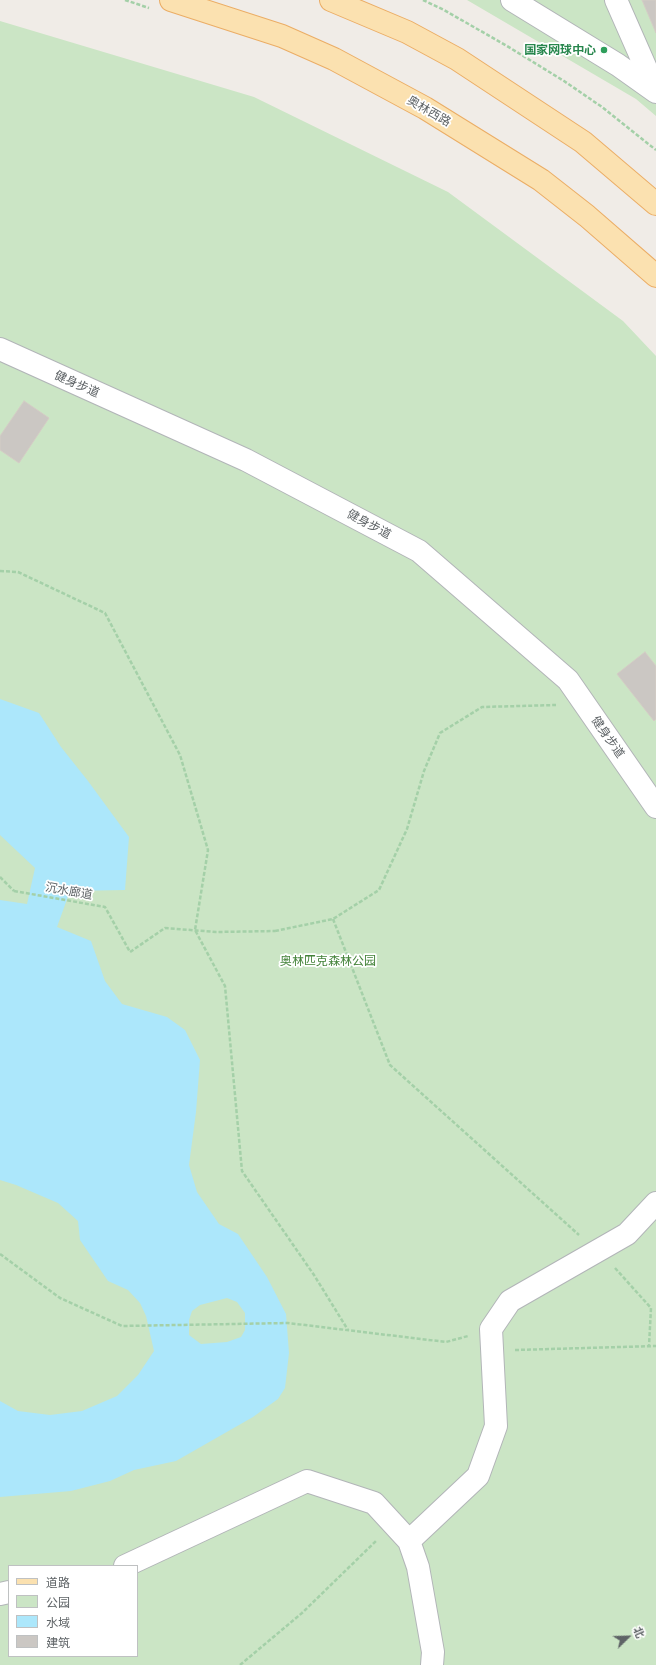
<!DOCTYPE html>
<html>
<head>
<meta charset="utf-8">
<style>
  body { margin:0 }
  #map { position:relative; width:656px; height:1665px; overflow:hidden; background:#f0ece7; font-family:Barlow,"Noto Sans SC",sans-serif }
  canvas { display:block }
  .legend { position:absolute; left:8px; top:1565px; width:130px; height:92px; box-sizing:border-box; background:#fff; border:1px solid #bfc1c2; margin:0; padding:5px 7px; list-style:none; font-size:12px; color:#5e6366 }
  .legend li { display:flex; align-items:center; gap:8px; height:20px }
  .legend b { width:20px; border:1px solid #bfc1c2 }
  .north { position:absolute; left:608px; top:1617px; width:40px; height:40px; -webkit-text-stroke:3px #fff; paint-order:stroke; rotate:67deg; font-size:11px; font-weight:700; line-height:16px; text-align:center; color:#5e6366 }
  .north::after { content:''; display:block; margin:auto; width:14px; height:18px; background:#5e6366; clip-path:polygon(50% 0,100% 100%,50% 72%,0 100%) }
</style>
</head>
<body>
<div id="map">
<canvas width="656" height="1665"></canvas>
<ul class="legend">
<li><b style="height:5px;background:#fbe1b0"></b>道路</li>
<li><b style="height:11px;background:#cbe5c5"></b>公园</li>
<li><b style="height:11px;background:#ace7fb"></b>水域</li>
<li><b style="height:11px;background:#cbc7c3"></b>建筑</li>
</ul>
<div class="north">北</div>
</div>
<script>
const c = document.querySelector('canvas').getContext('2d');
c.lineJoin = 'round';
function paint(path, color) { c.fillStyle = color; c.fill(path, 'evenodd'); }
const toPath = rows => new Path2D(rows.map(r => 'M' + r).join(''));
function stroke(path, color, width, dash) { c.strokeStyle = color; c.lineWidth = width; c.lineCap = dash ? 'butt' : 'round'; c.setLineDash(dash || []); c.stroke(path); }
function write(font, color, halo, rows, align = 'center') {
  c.font = font + ' Barlow,"Noto Sans SC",sans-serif'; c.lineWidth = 3.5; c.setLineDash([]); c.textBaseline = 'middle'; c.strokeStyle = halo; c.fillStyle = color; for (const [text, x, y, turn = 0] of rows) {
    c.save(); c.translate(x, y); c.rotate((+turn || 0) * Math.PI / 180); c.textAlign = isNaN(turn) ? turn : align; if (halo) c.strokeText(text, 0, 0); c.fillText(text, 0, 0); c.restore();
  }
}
paint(toPath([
  [467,0,656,0,656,116,636,99],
  [0,21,254,97,448,192,623,321,656,356,656,1665,0,1665],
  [9,1566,137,1566,137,1656,9,1656]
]), '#cbe5c5');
paint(toPath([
  [0,699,39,713,61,747,88,781,129,837,125,890,70,891,57,927,91,941,105,981,122,1004,167,1017,185,1030,200,1060,196,1112,189,1165,197,1192,219,1224,238,1234,267,1277,286,1314,289,1353,285,1388,278,1399,253,1417,176,1461,134,1470,110,1481,71,1491,0,1497,0,1401,18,1411,50,1415,82,1411,117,1396,138,1375,154,1351,146,1316,140,1303,128,1290,108,1281,80,1240,78,1221,58,1203,16,1185,0,1180,0,900,27,904,35,868,0,835],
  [227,1298,237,1302,245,1313,245,1330,241,1337,227,1342,201,1344,189,1335,189,1320,192,1311,200,1305]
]), '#ace7fb');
const building = toPath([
  [642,0,656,0,656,33,642,0],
  [24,401,49,418,19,463,0,450,0,436,24,401],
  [645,652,656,666,656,719,654,721,617,674,645,652]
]);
paint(building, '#cbc7c3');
stroke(building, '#d4cdc5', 1);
const minor = toPath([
  [512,0,618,65,656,92],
  [616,0,656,91],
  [0,349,246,460,419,551,568,680,656,807],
  [409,1541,478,1476,496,1426,491,1329,510,1301,627,1234,656,1203],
  [125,1566,307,1481,374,1503,409,1541,418,1567,433,1652,432,1665],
  [0,1594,9,1592]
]);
const major = toPath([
  [171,0,282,36,334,59,425,108,541,180,587,216,656,276],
  [331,0,407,32,457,59,583,142,656,204]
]);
stroke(minor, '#b2b5b8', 24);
stroke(major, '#ebad65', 24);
stroke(toPath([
  [125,0,149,8],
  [423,0,444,10,507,46,564,81,602,107,656,150],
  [0,571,18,572,105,613,180,755,208,850,195,930,225,986,242,1171,314,1275,348,1330],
  [0,877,14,891],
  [333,919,390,1065,579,1235],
  [275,931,333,919,379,890,407,829,424,771,440,733,482,707,556,705],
  [0,1254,60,1298,122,1326,288,1323,446,1342,468,1336],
  [615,1268,651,1308,649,1346],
  [515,1350,656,1346],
  [240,1665,302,1613,377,1540]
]), '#a4d0a8', 2.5, [4, 2]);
stroke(minor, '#fff', 22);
stroke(major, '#fbe1b0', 22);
stroke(toPath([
  [14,891,105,907,130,952,165,928,216,932,275,931]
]), '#a4d0a8', 2.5, [4, 2]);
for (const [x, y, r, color] of [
  [604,50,4,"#2e9e5b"]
]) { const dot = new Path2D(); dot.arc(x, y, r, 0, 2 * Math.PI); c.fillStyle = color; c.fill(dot); stroke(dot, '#fff', 1.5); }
write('bold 12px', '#27864d', '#fff', [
  ["国家网球中心",596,50]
], 'right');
write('12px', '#5e6366', '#fff', [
  ["奥林西路",429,111,30],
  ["健身步道",77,384,24],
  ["健身步道",369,524,28],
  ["健身步道",608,737,55],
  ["沉水廊道",69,891,10]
]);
write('12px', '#438239', '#fff', [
  ["奥林匹克森林公园",328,961]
]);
</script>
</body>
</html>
